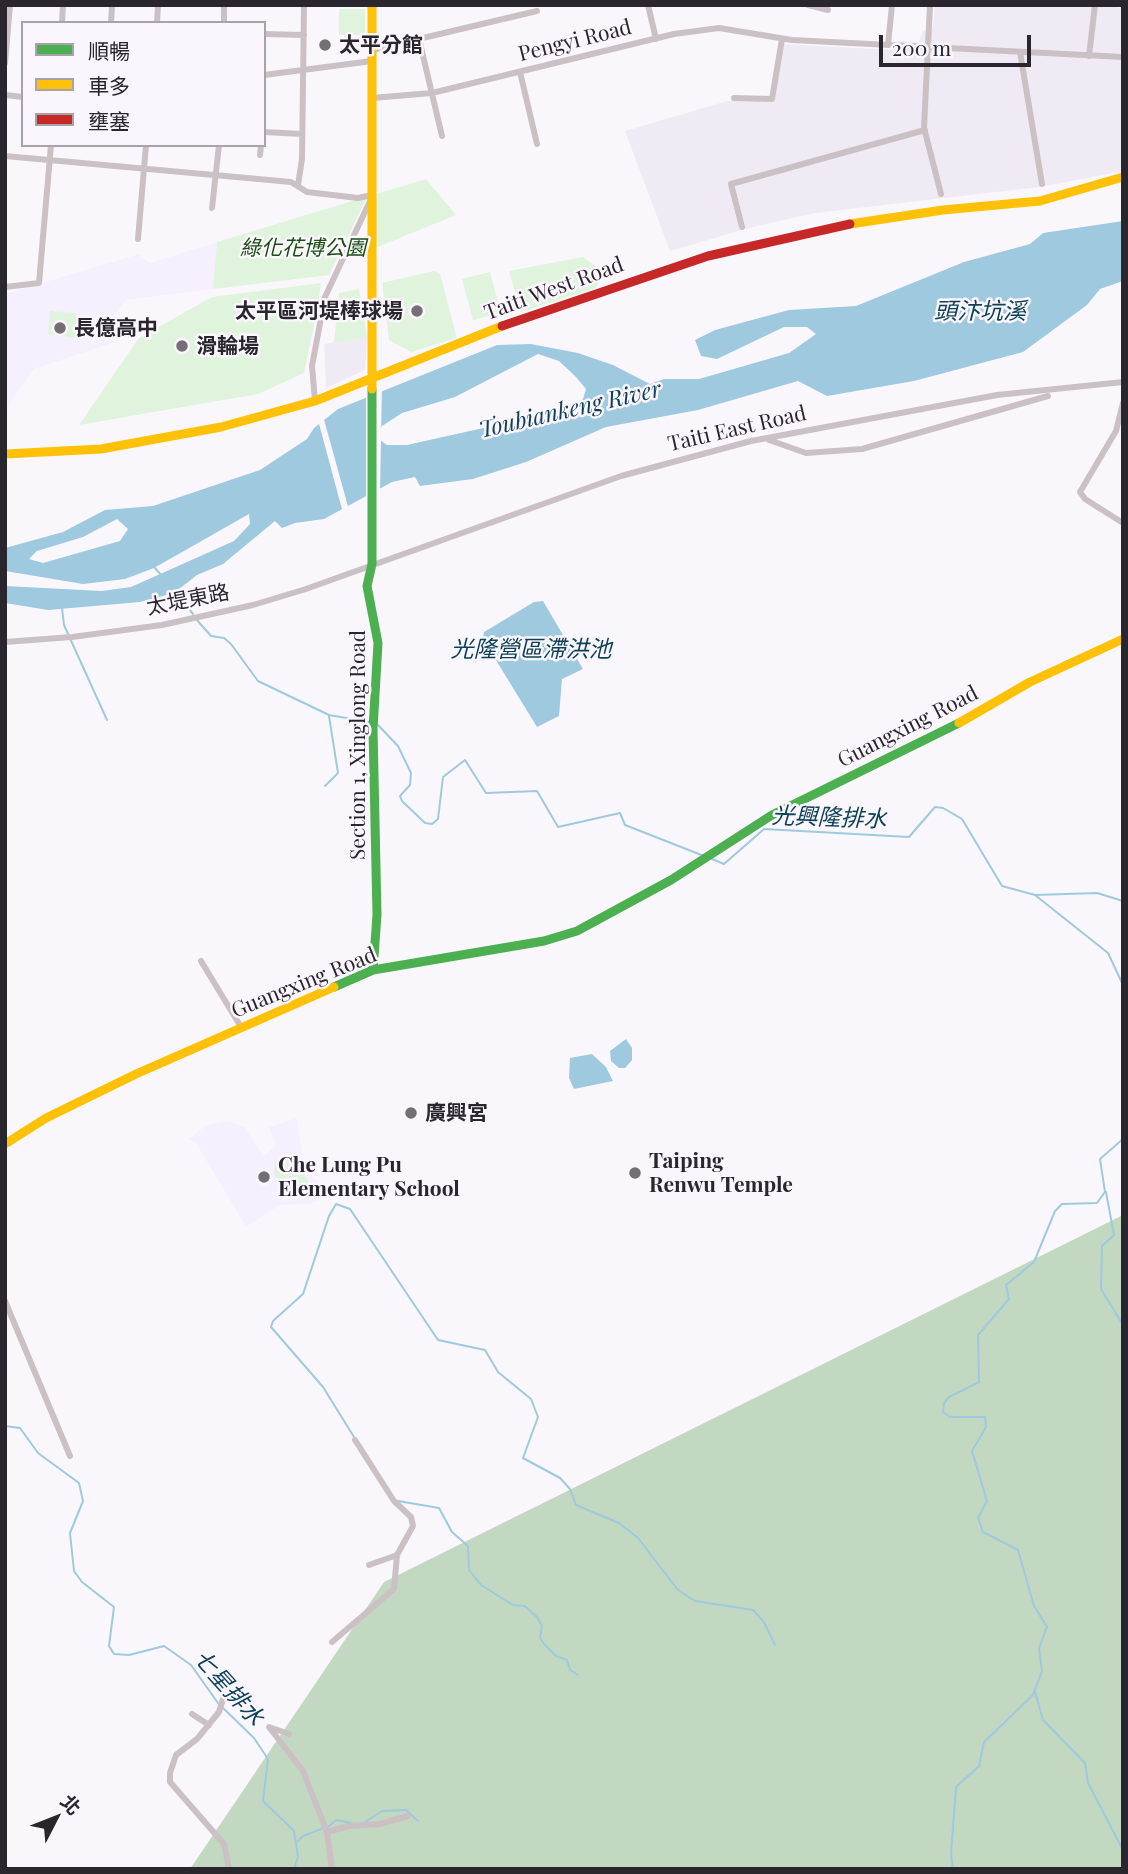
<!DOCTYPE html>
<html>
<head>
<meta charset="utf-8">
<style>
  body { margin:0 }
  #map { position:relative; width:1128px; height:1874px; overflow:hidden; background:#faf7fc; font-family:"Playfair Display","Noto Sans TC",serif }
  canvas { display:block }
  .frame { position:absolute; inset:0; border:7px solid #2a262d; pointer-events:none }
  .legend { position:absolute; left:21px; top:21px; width:245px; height:126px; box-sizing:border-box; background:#fbf6fd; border:2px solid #a7a3aa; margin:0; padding:9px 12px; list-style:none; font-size:21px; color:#2a262d }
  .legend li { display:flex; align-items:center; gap:14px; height:35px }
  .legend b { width:35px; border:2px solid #a7a3aa }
  .north { position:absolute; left:21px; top:1783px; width:70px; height:70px; -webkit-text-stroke:5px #fbf6fd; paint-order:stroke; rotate:48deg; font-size:19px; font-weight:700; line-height:28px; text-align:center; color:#2a262d }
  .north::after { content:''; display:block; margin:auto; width:24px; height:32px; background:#2a262d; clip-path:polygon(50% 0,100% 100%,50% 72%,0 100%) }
  .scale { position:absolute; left:879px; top:35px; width:152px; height:32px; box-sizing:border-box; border:4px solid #2a262d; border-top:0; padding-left:9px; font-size:21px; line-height:24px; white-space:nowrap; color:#2a262d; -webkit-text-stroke:5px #fbf6fd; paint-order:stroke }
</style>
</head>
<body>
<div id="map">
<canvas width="1128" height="1874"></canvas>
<div class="frame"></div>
<ul class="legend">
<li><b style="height:9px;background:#4caf50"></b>順暢</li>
<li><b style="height:9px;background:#ffc107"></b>車多</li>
<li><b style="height:9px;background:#c62828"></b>壅塞</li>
</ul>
<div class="north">北</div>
<div class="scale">200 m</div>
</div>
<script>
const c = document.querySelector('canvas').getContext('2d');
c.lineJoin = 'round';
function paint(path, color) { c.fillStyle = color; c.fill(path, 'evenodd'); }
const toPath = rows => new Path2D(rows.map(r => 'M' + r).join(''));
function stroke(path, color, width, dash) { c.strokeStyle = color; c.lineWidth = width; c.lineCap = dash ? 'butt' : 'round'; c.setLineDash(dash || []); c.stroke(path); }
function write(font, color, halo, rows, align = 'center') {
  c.font = font + ' "Playfair Display","Noto Sans TC",serif'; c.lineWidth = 5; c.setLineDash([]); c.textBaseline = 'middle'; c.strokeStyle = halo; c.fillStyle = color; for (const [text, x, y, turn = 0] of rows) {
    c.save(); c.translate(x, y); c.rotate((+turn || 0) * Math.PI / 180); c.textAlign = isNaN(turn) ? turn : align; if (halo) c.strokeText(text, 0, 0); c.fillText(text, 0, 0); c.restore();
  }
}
paint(toPath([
  [935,5,1111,5,1123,9,1123,171,1040,187,815,213,749,228,670,251,625,131,727,101,769,101,779,44,897,50,895,45,900,41,919,42,923,31,933,27],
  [367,337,365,370,326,388,324,344]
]), '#f0eaf4');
paint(toPath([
  [217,242,213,289,126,300,116,313,113,343,34,369,5,410,5,294,139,254,150,263],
  [297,1118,304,1168,325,1189,324,1195,319,1201,309,1204,280,1205,246,1227,196,1143,189,1139,206,1125,227,1121,245,1127,263,1156,276,1146,269,1127]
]), '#f6f0fe');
paint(toPath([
  [339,9,365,9,365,35,339,35],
  [426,179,456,215,375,248,373,195],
  [359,199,366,199,329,275,213,289,217,242],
  [583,257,603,272,596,288,521,312,509,271],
  [434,271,440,274,457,338,411,352,389,340,382,283],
  [490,272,501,313,473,320,462,279],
  [321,283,318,306,303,303,300,316,315,320,304,373,258,394,79,425,139,338,212,297],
  [359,289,367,337,334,343,339,293],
  [50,311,76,313,75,338,48,334],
  [290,1152,316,1193,313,1195,308,1188,302,1195,290,1196,274,1175,275,1163,288,1157]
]), '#dff3dd');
paint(toPath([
  [1123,1215,1123,1869,190,1869,384,1582]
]), '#c3d8c1');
paint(toPath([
  [1123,221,1123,281,1100,289,1087,305,1023,352,914,381,827,396,798,381,698,410,606,427,526,462,473,479,420,486,415,477,392,482,324,519,295,523,282,528,275,521,223,564,197,575,174,593,140,602,48,610,5,603,5,586,102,591,131,587,234,541,250,524,249,514,154,568,125,579,83,584,5,571,5,548,63,532,105,510,153,506,260,470,307,439,314,428,338,409,497,345,531,344,578,353,613,365,650,384,664,379,699,379,789,353,816,334,807,327,784,327,717,359,701,356,695,340,715,330,789,310,856,306,964,262,1030,244,1043,233],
  [538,354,559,361,576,377,586,389,583,399,573,407,542,415,407,445,387,445,380,440,378,435,382,426,402,413,455,397],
  [117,519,128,529,120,541,43,563,29,559,37,551,83,537],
  [543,601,583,669,562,679,559,716,537,727,483,639,484,632,534,602],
  [626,1039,632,1048,632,1060,625,1068,619,1068,611,1061,610,1051],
  [592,1054,606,1067,613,1081,574,1089,569,1078,570,1058]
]), '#9ec9df');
paint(toPath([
  [382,385,380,493,366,501,366,394,363,393],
  [323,416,349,510,343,513,318,420]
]), '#faf7fc');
stroke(toPath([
  [154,567,162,576],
  [174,591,193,614],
  [62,608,64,625,107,720],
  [196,619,211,636,224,638,231,644,258,681,329,715,369,722],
  [378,725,398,746,411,773,410,785,400,796,402,801,425,823,432,824,438,819,443,777,465,760,486,793,537,791,558,827,620,813,625,825,704,856],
  [325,786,338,773,329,716],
  [712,859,724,864,764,829,909,837,935,807,943,808,962,819,1002,886,1035,895,1097,893,1123,901],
  [5,868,5,887],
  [1035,895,1108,953,1123,985],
  [1106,1192,1114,1235,1102,1246,1101,1289,1123,1325],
  [1123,1398,1123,1413],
  [5,1426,20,1428,38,1453,79,1483,83,1501,70,1533,74,1571,82,1582,114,1607,109,1646,114,1654,129,1655,164,1646,191,1665,218,1703],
  [354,1437,323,1387,271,1327,273,1321,303,1294,329,1216,336,1204,350,1209,438,1340,485,1350,498,1372,531,1399,538,1417,523,1458,560,1478,570,1489,576,1505,619,1523,638,1538,678,1590,695,1601,753,1610,764,1622,775,1645],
  [398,1501,439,1508,452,1532,468,1546,469,1570,481,1585,513,1605,525,1606,537,1617,542,1626,540,1638,545,1645,556,1656,567,1660,570,1670,578,1675],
  [1035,1692,1043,1720,1085,1763,1088,1783,1123,1850],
  [222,1707,254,1738,268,1759,263,1801,294,1831,298,1857,294,1869],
  [365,1822,382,1811,406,1810,418,1821],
  [329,1826,336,1820,352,1823],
  [298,1841,303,1836,324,1828],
  [953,1869,951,1854,956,1787,979,1766,984,1742,1033,1695,1042,1671,1039,1648,1047,1627,1034,1606,1018,1550,983,1532,978,1518,987,1501,972,1451,986,1427,985,1417,950,1417,943,1412,944,1403,949,1397,979,1382,978,1335,1009,1299,1006,1285,1034,1262,1055,1211,1062,1204,1097,1203,1105,1192,1100,1159,1123,1139]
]), '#9ec9df', 2);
stroke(toPath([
  [648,5,656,39],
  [808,5,828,10],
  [930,5,924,128,941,194],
  [62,23,63,5],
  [111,23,112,5],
  [157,23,158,5],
  [224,23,224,5],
  [264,34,304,35],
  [419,39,442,136],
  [888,45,892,5],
  [372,50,537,11],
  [1020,52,1042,184],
  [1089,56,1095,5],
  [5,63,10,5],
  [520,72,537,144],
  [264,75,372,61],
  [5,95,23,97],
  [372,98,432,93,674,34,719,28,792,40,1123,57],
  [734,98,772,99,782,39],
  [264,132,302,134],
  [260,155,261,145],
  [5,156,291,182,307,192,358,198,372,195],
  [298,185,302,159,304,5],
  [212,208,219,145],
  [742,227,731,184,925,130],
  [138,239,146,145],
  [5,287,39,283,51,145],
  [315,401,312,366,325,297,370,201],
  [1123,403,1116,431,1080,492,1085,499,1123,523],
  [769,440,806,453,862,449,1048,396],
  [5,642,72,637,162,625,253,605,306,589,621,476,751,441,997,395,1123,382],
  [201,961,241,1027],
  [5,1301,70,1456],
  [369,1565,397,1555],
  [332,1642,394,1589,397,1555,413,1526,411,1517,394,1501,355,1440],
  [223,1699,219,1712,197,1739,176,1755,170,1773,170,1782,224,1844,229,1869],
  [192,1714,209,1725],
  [289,1734,269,1727,303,1771,327,1832,332,1869],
  [327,1832,349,1826,380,1824,408,1816]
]), '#cbc1c5', 6);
stroke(toPath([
  [372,389,372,564,367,586,378,643,373,729,377,915,373,970],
  [334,987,373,970,544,941,577,931,671,880,772,815,959,723]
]), '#4caf50', 9);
stroke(toPath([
  [372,5,372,389],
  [850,224,943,210,1040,201,1123,177],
  [5,454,101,449,221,427,315,401,502,326],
  [959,723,1030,682,1123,639],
  [5,1144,46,1118,136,1074,334,987]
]), '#ffc107', 9);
stroke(toPath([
  [502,326,708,256,850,224]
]), '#c62828', 9);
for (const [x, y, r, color] of [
  [325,45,7,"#736f75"],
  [417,311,7,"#736f75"],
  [60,328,7,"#736f75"],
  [182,346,7,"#736f75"],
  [411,1113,7,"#736f75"],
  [635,1173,7,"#736f75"],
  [264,1177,7,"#736f75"]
]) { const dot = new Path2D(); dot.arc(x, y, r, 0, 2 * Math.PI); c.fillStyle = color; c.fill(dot); stroke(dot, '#fbf6fd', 2.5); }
write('21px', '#2a262d', '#fbf6fd', [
  ["Pengyi Road",575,41,-14],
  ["Taiti West Road",554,289,-20],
  ["Taiti East Road",737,429,-13],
  ["太堤東路",188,600,-11],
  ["Guangxing Road",908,727,-27],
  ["Section 1, Xinglong Road",358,745,-90],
  ["Guangxing Road",304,983,-22]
]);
write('bold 21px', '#2a262d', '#fbf6fd', [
  ["太平分館",339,45],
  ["太平區河堤棒球場",403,311,"right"],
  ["長億高中",74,328],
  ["滑輪場",196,346],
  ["廣興宮",425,1113],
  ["Taiping",649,1161],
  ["Renwu Temple",649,1185],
  ["Che Lung Pu",278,1165],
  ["Elementary School",278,1189]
], 'left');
write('italic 21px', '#174e11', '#fbf6fd', [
  ["綠化花博公園",303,248]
]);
write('italic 23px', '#0c4257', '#fbf6fd', [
  ["頭汴坑溪",980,312],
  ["Toubiankeng River",570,410,-13],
  ["光隆營區滯洪池",531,650],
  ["光興隆排水",829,818,2],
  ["七星排水",228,1688,48]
]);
</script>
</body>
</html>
